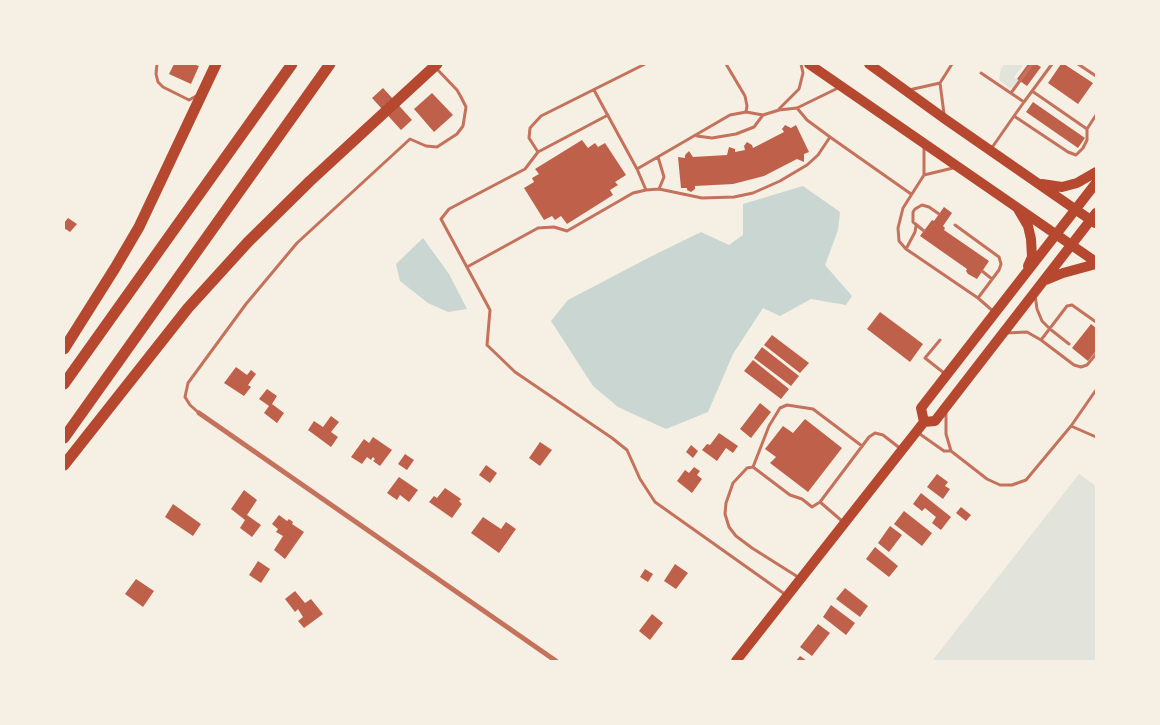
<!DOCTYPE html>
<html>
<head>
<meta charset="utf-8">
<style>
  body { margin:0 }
  #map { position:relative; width:1160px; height:725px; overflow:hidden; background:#f6efe4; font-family:"Public Sans",sans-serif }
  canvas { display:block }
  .frame { position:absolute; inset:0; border:65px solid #f6efe4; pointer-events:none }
</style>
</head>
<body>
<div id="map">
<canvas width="1160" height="725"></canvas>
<div class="frame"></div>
</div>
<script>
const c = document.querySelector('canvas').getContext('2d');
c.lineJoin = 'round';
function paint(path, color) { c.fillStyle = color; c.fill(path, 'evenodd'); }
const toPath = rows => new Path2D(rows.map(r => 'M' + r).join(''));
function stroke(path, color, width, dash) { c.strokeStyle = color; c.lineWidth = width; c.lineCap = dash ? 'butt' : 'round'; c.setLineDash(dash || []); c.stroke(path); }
paint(toPath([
  [1004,64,1024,64,1014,77,1018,80,1011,89,999,80,1001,68],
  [1079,474,1096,486,1096,661,932,661]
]), '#e2e4dc');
paint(toPath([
  [803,186,840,212,838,230,825,265,852,296,846,305,811,299,780,316,763,308,733,354,708,412,666,429,618,407,593,386,551,321,568,300,652,256,701,232,729,245,743,235,743,204],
  [423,238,449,274,467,309,448,312,428,303,400,281,396,264]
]), '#c9d6d2');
paint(toPath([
  [174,64,193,64,199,66,191,84,169,74],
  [1028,64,1036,64,1041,67,1027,86,1017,79],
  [1061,64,1064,64,1093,83,1078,104,1048,83],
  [383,88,412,120,401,130,372,98],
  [432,93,453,115,434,132,414,109],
  [1033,102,1085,138,1078,148,1026,112],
  [785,125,791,128,796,125,809,152,804,154,804,162,797,159,764,176,733,184,695,186,695,189,691,192,687,190,687,188,681,188,678,157,685,158,685,155,689,151,693,157,727,155,729,147,735,149,735,152,745,150,744,146,747,142,752,145,753,148,784,132,782,129],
  [582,140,588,148,595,143,598,147,605,143,626,175,615,182,618,185,610,190,613,195,567,224,561,216,555,220,552,216,544,220,524,188,534,182,532,178,539,174,535,169],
  [944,207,952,213,943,226,945,228,944,230,989,261,977,279,968,274,966,271,967,269,920,236,932,220,934,221],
  [68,218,77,224,70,232,64,228,64,223],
  [880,312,923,344,910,362,867,329],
  [1091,324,1096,328,1096,351,1088,361,1072,348],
  [772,335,809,363,800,373,764,345],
  [762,347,799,376,791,386,754,358],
  [753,360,789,389,781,399,744,371],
  [236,367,247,375,251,370,256,374,248,385,251,387,244,396,224,383],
  [267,389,277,396,272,404,284,413,277,423,264,413,269,406,259,399],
  [760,403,771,412,751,438,740,429],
  [331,416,339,422,331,432,338,437,331,447,308,430,314,421,323,427],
  [805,419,842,448,808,492,770,463,776,457,765,449,783,426,793,433],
  [719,433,738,446,733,453,726,448,717,461,702,450,707,444,710,445],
  [373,437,392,450,380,466,373,461,375,459,373,457,371,460,367,457,362,464,351,457,364,439,369,443],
  [540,442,552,450,540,466,529,458],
  [691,445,698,451,693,458,686,452],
  [405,454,414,460,407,470,398,464],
  [486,465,497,473,490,483,479,475],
  [694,467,700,471,697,475,702,479,692,493,677,481,685,470,689,473],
  [937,474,948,482,945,486,950,489,943,499,927,487],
  [399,477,418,490,409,502,400,495,397,500,387,493],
  [445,488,461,499,459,501,462,504,452,518,429,502,434,496,437,498],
  [244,490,257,500,247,515,261,525,252,537,240,528,245,520,231,509],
  [921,493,951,517,941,530,932,523,936,517,925,508,922,511,913,504],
  [173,504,201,524,193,536,165,517],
  [961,507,971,515,966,521,956,513],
  [904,511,932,533,922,546,894,524],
  [279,515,287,521,289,519,293,522,292,524,304,532,285,559,274,550,283,536,276,532,278,529,272,524],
  [483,517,501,529,506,522,516,529,499,553,471,533],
  [890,526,902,535,889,552,878,543],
  [875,547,898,566,889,577,866,559],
  [258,561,270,569,261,583,249,575],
  [675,564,688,573,676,589,664,581],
  [645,569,653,574,648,582,640,577],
  [136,579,154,591,143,607,125,594],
  [845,588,868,606,860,617,836,599],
  [295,591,305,603,311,599,323,614,304,628,298,621,303,617,298,609,295,612,285,599],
  [831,605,855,623,846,635,823,617],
  [652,614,663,623,650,640,639,631],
  [818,624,830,633,812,656,800,647],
  [800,656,807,661,796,661]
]), '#bf614a');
stroke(toPath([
  [157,64,156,74,158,82,163,87,189,100,198,95],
  [726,64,745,96,747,106,746,112],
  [1078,64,1096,76],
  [981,73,1024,102,1052,64],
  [940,83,944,114],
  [594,90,637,169,646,190,659,189,664,177,658,157],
  [909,90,940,83,952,64],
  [1032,91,1087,129],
  [1011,93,1032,64],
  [1024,102,1014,116,1068,152,1076,155,1083,148,1087,140,1087,129,1096,115],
  [797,108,807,120,830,137],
  [779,109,799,89,803,73,801,64],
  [608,115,538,152,525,169,449,209,441,219,490,310,487,345,515,372,612,438,627,450,640,479,655,502,786,595],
  [697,136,712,138,736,134,754,127,763,115],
  [924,147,924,175,953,168],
  [991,149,1014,116],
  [538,152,529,138,530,128,541,116,645,64],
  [637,169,730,115,746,112,763,115,779,110,797,108,838,88],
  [924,175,903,208,898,228,899,241,906,249,978,298,994,312],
  [659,189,702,198,734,197,753,193,780,181,807,165,818,155,830,137,911,194],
  [955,225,999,257,1001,264,999,270,978,298],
  [924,231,913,222,913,212,915,209,922,205,929,207,939,214],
  [906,249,915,232,916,226],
  [467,267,538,228,554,227,567,231,633,193,646,190],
  [982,271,992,279],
  [1035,295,1037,309,1042,321,1050,329,1069,344],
  [1006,333,1027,332,1041,340,1074,365,1081,367,1087,365,1096,354],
  [940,340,925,358,944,373],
  [1041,340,1067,306,1072,305,1096,322],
  [199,413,190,405,185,397,188,383,246,304,297,243,410,139,426,146,437,147,457,134,463,126,466,107,461,97,457,90,435,67],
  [946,413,946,434,951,451],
  [1071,426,1096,390],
  [917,432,944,451,951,451,987,479,1000,485,1012,485,1026,480,1071,426,1096,437],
  [753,467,769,426,780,408,787,405,813,409,862,446],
  [820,502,842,521],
  [798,577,752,548,736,536,729,527,725,514,726,503,733,483,747,468,753,467,790,495,802,499,812,507,820,502,869,437,875,433,883,435,901,449]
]), '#c5725c', 3);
stroke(toPath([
  [199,413,556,661]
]), '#c5725c', 5);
stroke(toPath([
  [809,64,1096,262],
  [869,64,945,119,1095,223],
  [1042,184,1062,187,1077,183,1096,172],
  [1018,209,1028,226,1031,239,1032,257,1028,266],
  [1046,280,1063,273,1096,264],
  [924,422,921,408,1096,183],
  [736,661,924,422,935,421,1096,213]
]), '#b5482f', 10);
stroke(toPath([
  [64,349,115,268,139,227,216,64],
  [64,384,292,64],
  [64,438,330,64],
  [64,465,188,308,248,242,310,181,437,64]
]), '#b5482f', 11);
</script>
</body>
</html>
